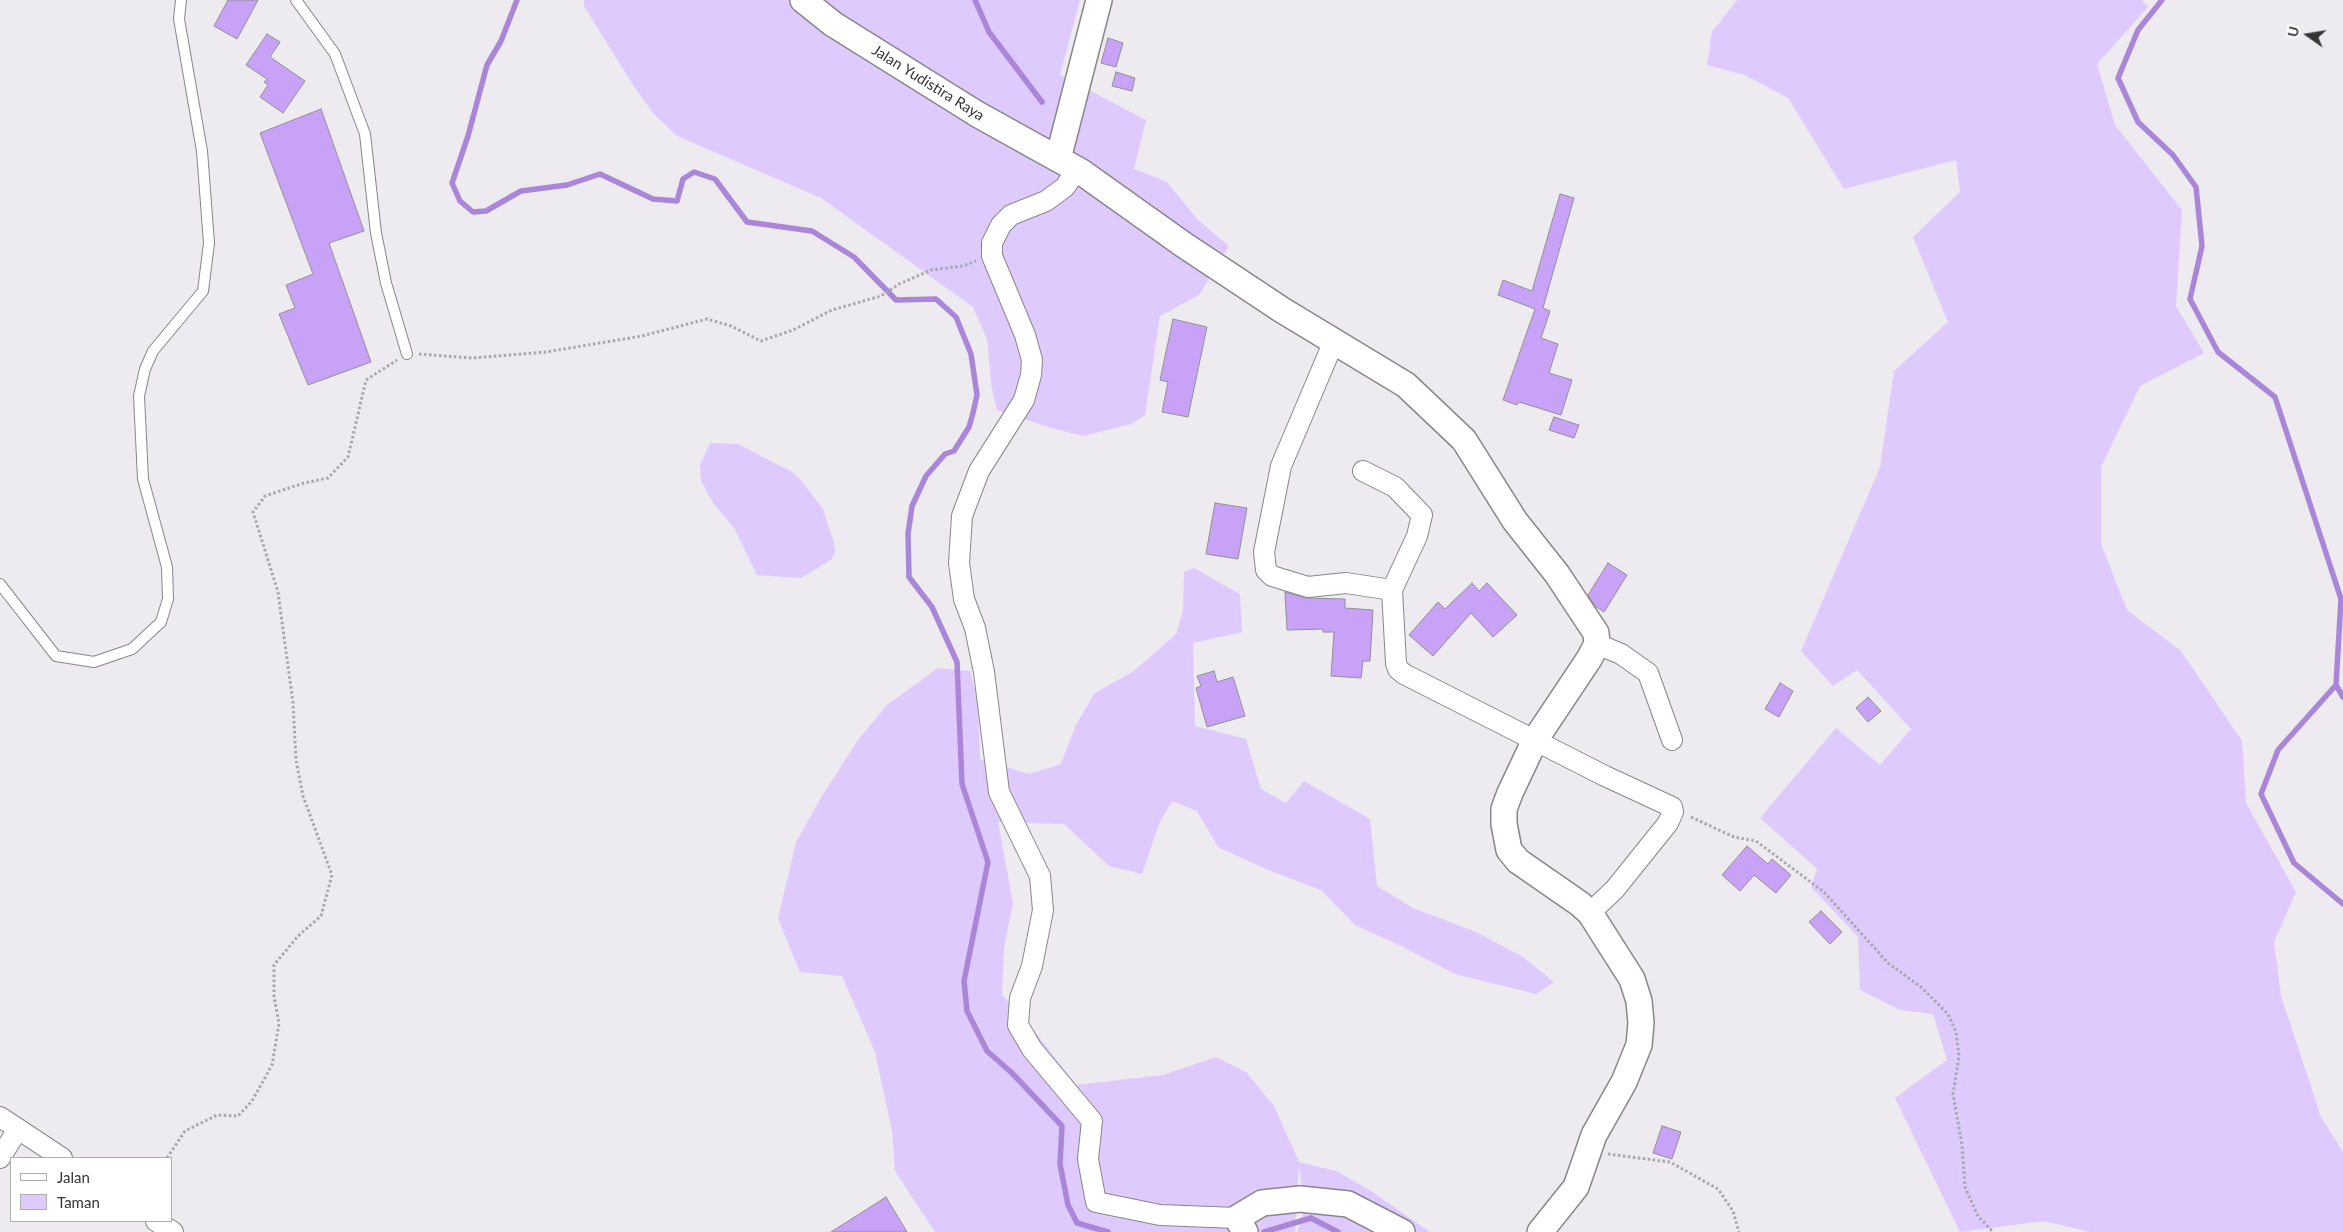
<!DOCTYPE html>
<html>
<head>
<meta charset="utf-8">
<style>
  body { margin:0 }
  #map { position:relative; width:2343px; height:1232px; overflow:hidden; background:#edebef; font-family:Lato,sans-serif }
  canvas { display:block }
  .legend { position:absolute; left:10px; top:1157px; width:162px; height:65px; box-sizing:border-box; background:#fff; border:1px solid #aeaeaf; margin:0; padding:6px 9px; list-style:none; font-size:15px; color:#353536 }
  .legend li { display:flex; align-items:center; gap:10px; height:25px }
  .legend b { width:25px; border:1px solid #aeaeaf }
  .north { position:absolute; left:2283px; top:10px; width:50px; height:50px; -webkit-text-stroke:4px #fff; paint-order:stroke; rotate:283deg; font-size:14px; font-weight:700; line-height:20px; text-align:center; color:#353536 }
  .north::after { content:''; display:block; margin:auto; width:18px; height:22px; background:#353536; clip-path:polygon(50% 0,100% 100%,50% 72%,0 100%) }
</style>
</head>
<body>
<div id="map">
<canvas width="2343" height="1232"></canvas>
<ul class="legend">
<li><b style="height:6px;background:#fff"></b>Jalan</li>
<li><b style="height:14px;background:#dfcafd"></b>Taman</li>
</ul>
<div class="north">U</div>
</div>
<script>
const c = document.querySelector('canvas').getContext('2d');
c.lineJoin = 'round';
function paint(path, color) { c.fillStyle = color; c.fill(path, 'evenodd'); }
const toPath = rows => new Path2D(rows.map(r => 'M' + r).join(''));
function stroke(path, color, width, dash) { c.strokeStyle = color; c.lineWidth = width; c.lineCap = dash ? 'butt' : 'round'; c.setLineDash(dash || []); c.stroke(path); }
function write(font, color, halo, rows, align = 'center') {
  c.font = font + ' Lato,sans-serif'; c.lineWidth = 5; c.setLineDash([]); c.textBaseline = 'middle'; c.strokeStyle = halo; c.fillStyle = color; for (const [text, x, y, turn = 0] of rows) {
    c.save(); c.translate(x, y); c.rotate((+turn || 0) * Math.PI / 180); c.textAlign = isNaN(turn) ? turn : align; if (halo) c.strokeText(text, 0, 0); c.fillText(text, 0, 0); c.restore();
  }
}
paint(toPath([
  [584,0,1080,0,1060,75,1146,120,1134,169,1167,182,1198,220,1229,246,1199,295,1160,316,1145,415,1131,424,1083,436,1048,427,997,410,992,390,987,339,973,307,821,198,677,136,653,113,633,85,584,6],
  [1737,0,2142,0,2148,7,2097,64,2115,125,2182,210,2176,306,2204,353,2140,386,2101,467,2101,544,2127,610,2181,651,2242,741,2246,803,2296,892,2274,942,2281,996,2321,1117,2343,1152,2343,1232,2090,1232,2044,1221,1960,1232,1895,1098,1947,1060,1933,1014,1900,1010,1860,990,1858,937,1811,887,1817,869,1760,818,1836,728,1880,765,1911,729,1857,670,1833,686,1801,651,1880,467,1894,371,1948,322,1913,237,1960,192,1956,160,1844,189,1788,98,1745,75,1707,65,1712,32],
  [710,443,738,444,792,472,801,480,823,509,834,543,835,552,832,559,801,578,757,575,734,528,713,503,701,481,700,465],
  [1194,568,1240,594,1242,632,1193,643,1195,726,1246,739,1261,789,1286,803,1304,781,1370,819,1377,886,1413,908,1476,932,1523,957,1554,982,1536,994,1455,974,1401,946,1355,925,1321,890,1268,870,1218,847,1197,811,1172,801,1159,824,1142,874,1109,866,1064,824,998,822,1013,903,1004,948,1002,995,1032,1028,1076,1085,1163,1075,1216,1057,1246,1072,1274,1106,1299,1162,1336,1171,1371,1191,1430,1232,1297,1232,1305,1208,1299,1165,1295,1232,935,1232,895,1171,892,1131,875,1052,842,976,800,972,778,919,796,842,822,796,858,740,887,705,938,668,970,671,978,702,980,759,1029,774,1061,764,1076,725,1095,693,1134,671,1176,634,1183,611,1184,572]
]), '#dfcafd');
stroke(toPath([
  [517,0,501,41,487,65,468,136,452,183,460,201,473,212,486,211,521,191,567,185,600,174,653,199,677,201,683,179,694,172,715,179,747,222,812,231,854,257,896,300,936,299,956,317,971,354,977,395,973,413,969,427,954,451,945,454,926,476,912,506,908,534,909,577,932,607,957,662,962,784,988,862,964,981,967,1011,987,1051,1012,1073,1062,1126,1060,1164,1068,1205,1077,1223,1108,1232],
  [975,0,989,32,1042,102],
  [2162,0,2138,30,2118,78,2138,122,2173,155,2196,187,2202,246,2190,299,2218,352,2275,397,2341,599,2336,685,2278,750,2261,794,2294,863,2343,904],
  [2336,685,2343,697],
  [1264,1232,1311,1218,1338,1232]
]), '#aa86d8', 5.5);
const building = toPath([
  [228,0,258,0,237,39,214,26,228,0],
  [267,34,280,42,270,57,305,81,283,113,260,97,268,85,264,82,267,79,246,65,267,34],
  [1108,38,1123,43,1116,67,1101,63,1108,38],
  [1116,72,1135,78,1132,91,1112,86,1116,72],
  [321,109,364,231,329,243,371,362,308,385,279,314,295,308,286,285,313,274,260,133,321,109],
  [1560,194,1574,198,1543,308,1550,311,1541,338,1558,344,1549,373,1572,380,1561,415,1519,402,1517,405,1503,400,1535,309,1498,295,1503,280,1532,291,1560,194],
  [1173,319,1207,327,1188,417,1162,412,1168,382,1160,380,1173,319],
  [1554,417,1579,425,1574,438,1549,430,1554,417],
  [1215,503,1247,508,1238,559,1206,554,1215,503],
  [1608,563,1627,575,1604,612,1595,606,1588,595,1608,563],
  [1472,583,1479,591,1487,583,1517,615,1493,637,1471,613,1433,656,1409,635,1438,602,1445,609,1472,583],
  [1285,592,1305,598,1345,599,1345,608,1373,610,1370,661,1363,661,1361,678,1331,676,1334,632,1323,632,1323,629,1287,630,1285,592],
  [1214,671,1217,682,1233,677,1245,716,1207,727,1196,688,1201,686,1197,676,1214,671],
  [1780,683,1793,691,1779,717,1765,709,1780,683],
  [1868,697,1881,711,1868,722,1856,708,1868,697],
  [1747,846,1768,864,1772,859,1791,875,1776,893,1754,875,1740,891,1722,875,1747,846],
  [1821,911,1842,932,1830,944,1809,922,1821,911],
  [1662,1126,1681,1132,1672,1159,1653,1153,1662,1126],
  [886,1197,907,1232,831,1232,886,1197]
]);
paint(building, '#c7a2f7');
stroke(building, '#929094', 1);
const service = toPath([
  [296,0,335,54,365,134,376,233,386,283,407,354],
  [0,584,56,656,94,662,132,649,161,622,168,599,167,567,143,479,139,396,145,369,153,351,203,291,209,243,202,151,179,19,181,0]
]);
const minor = toPath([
  [1077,169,1065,187,1046,201,1011,215,1001,225,992,243,992,256,1025,335,1032,360,1031,375,1024,400,979,471,962,516,959,563,964,599,975,628,984,672,999,792,1040,876,1043,910,1032,966,1020,998,1018,1025,1032,1049,1092,1121,1088,1159,1096,1202,1160,1215,1237,1218],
  [1334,341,1281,466,1264,552,1266,570,1272,576,1308,587,1346,583,1392,590,1396,663,1398,669,1404,674,1605,776,1672,807,1673,812,1668,823,1615,889,1590,913],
  [1363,471,1395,487,1422,515,1417,536,1392,590],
  [1597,644,1621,654,1648,673,1672,740],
  [0,1117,62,1158],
  [0,1158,18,1129],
  [156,1221,173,1232]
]);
const tertiary = toPath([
  [803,0,833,24,977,114,1058,159],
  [1099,0,1058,159,1080,171,1184,245,1282,310,1406,385,1464,440,1515,521,1557,574,1596,633,1597,644,1589,659,1535,740,1510,793,1504,809,1504,824,1509,850,1518,861,1580,904,1590,913,1632,979,1639,1001,1641,1023,1639,1045,1624,1082,1594,1135,1576,1187,1540,1232],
  [1245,1232,1237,1218,1262,1203,1300,1199,1348,1204,1402,1232]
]);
stroke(service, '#88868a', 12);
stroke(minor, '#88868a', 22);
stroke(tertiary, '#88868a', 28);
stroke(toPath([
  [419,354,472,358,546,352,642,336,707,319,731,326,761,341,793,330,832,310,881,296,899,284,931,270,963,266,976,261],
  [1691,817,1734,837,1756,841,1824,892,1888,963,1921,987,1948,1014,1956,1032,1959,1056,1953,1094,1962,1145,1965,1187,1978,1216,1993,1232],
  [1608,1154,1670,1162,1718,1189,1733,1211,1739,1232],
  [167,1158,185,1131,217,1115,238,1116,252,1101,272,1065,279,1024,274,996,274,965,298,936,321,916,332,875,303,796,296,760,293,703,278,592,253,512,265,496,304,483,328,478,348,457,366,380,397,360]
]), '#a8a7aa', 3, [2.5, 2.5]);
stroke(service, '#fff', 10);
stroke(minor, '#fff', 20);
stroke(tertiary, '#fff', 25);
write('15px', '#353536', '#fff', [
  ["Jalan Yudistira Raya",928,83,32]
]);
</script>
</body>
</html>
